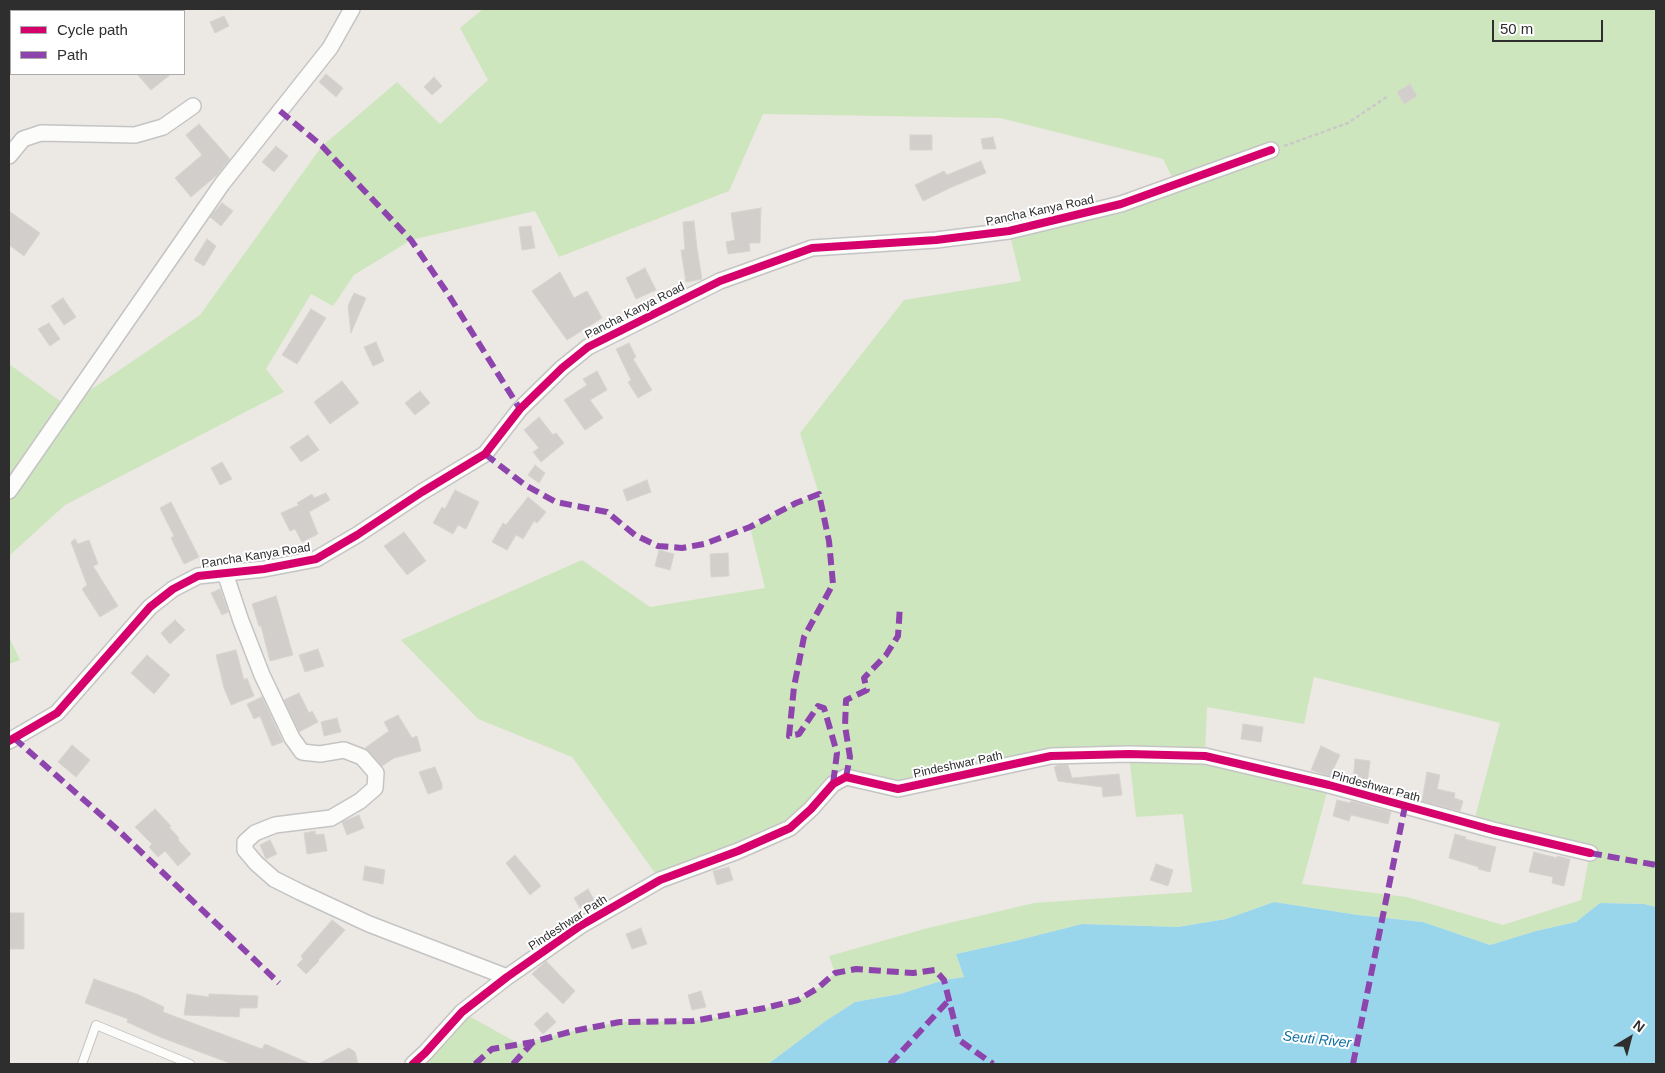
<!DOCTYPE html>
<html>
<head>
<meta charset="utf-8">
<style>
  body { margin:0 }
  #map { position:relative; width:1665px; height:1073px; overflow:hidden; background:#ece8e4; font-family:Arial,sans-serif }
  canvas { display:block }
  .frame { position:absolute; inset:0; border:10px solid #2e2e2e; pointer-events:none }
  .legend { position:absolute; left:10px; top:10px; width:175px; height:65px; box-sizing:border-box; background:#fff; border:1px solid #ababab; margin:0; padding:6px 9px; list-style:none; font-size:15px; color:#2e2e2e }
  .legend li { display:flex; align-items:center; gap:10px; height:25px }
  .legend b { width:25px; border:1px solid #ababab }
  .north { position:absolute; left:1605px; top:1013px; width:50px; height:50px; -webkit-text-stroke:4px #fff; paint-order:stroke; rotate:37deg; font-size:14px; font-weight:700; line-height:20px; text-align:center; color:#2e2e2e }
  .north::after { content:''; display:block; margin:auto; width:18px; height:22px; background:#2e2e2e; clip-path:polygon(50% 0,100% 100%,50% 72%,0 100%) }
  .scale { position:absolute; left:1492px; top:20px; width:111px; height:22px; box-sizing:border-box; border:2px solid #2e2e2e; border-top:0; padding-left:6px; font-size:15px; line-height:18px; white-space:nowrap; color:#2e2e2e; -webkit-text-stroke:4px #fff; paint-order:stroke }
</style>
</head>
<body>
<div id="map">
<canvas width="1665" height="1073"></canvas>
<div class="frame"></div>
<ul class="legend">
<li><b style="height:6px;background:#d6006c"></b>Cycle path</li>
<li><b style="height:6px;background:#8e44ad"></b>Path</li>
</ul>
<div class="north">N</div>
<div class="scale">50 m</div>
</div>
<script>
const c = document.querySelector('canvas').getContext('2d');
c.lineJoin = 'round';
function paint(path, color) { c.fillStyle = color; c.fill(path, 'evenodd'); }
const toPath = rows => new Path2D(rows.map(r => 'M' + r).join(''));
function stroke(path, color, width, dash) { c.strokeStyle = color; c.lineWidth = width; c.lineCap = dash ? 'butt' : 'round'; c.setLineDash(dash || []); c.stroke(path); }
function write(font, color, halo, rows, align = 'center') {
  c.font = font + ' Arial,sans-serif'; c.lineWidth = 4; c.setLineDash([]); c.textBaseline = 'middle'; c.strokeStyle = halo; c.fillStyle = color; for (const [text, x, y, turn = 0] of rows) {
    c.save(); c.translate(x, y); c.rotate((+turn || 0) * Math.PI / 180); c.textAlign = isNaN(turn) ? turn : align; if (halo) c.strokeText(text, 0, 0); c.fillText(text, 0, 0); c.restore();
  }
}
paint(toPath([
  [483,9,1656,9,1656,907,1644,904,1600,903,1576,922,1536,931,1490,945,1423,922,1358,915,1274,902,1226,919,1178,927,1082,924,1015,941,956,954,964,977,944,980,900,994,855,1002,824,1022,768,1064,413,1064,462,1012,519,1044,573,1031,620,1022,693,1021,727,1016,765,1008,798,1000,818,988,835,973,829,956,928,928,1034,903,1192,892,1183,814,1136,817,1129,755,1051,756,898,789,846,777,790,828,660,880,572,757,478,719,401,640,582,560,650,607,765,588,750,527,796,503,819,494,800,433,904,300,1021,281,1009,231,1176,185,1163,159,1000,118,763,114,729,191,559,257,535,211,411,240,354,275,333,306,311,294,266,369,284,392,65,505,9,556,9,364,67,406,200,315,322,146,397,82,440,124,488,80,460,28],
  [1314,677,1500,723,1473,825,1590,853,1581,900,1503,925,1407,897,1302,884,1329,785,1205,756,1207,707,1304,724],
  [9,637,20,660,9,664]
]), '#cee6be');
paint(toPath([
  [1274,902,1358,915,1423,922,1490,945,1536,931,1576,922,1600,903,1644,904,1656,907,1656,1064,768,1064,824,1022,855,1002,900,994,944,980,964,977,956,954,1015,941,1082,924,1178,927,1226,919]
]), '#99d6ec');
const building = toPath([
  [224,16,229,26,215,33,210,22,224,16],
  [137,74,171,74,151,90,137,74],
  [326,74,343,88,336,97,319,82,326,74],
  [434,77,442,86,432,95,424,87,434,77],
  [1410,84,1417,96,1404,104,1397,92,1410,84],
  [199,124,230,159,217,175,191,197,175,178,202,155,186,135,199,124],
  [910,135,932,135,932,150,910,150,910,135],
  [993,137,996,149,983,149,981,139,993,137],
  [276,146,288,156,274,172,262,162,276,146],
  [981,161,986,173,952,187,923,201,915,185,944,171,947,175,981,161],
  [222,203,233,211,221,226,210,217,222,203],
  [761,208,760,243,749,243,750,251,728,254,726,242,735,240,731,213,761,208],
  [9,211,40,233,24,256,9,245,9,211],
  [694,221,697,248,702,279,686,282,681,250,685,250,683,222,694,221],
  [531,226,535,248,522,250,519,227,531,226],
  [207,239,216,246,204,266,194,260,207,239],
  [645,268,656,290,636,299,626,278,645,268],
  [560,272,574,298,587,291,602,318,567,340,532,291,560,272],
  [354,293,366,298,351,333,348,306,354,293],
  [63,298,76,317,64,325,51,306,63,298],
  [311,309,326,318,297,364,282,355,311,309],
  [49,323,60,339,50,346,38,329,49,323],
  [376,342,384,361,373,366,364,347,376,342],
  [629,343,636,357,633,359,652,390,638,398,628,382,631,380,616,349,629,343],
  [597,371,607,390,590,400,603,418,585,430,564,400,587,385,583,379,597,371],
  [342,381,359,403,330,424,314,402,342,381],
  [420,391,430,403,415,415,405,403,420,391],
  [539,417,553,435,556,433,564,443,541,462,533,452,539,448,524,430,539,417],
  [308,435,319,450,301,462,290,447,308,435],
  [222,462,232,479,220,485,211,468,222,462],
  [535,465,545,473,539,483,528,475,535,465],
  [647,480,651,492,627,501,623,490,647,480],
  [455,490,479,502,466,529,458,525,453,534,433,523,442,507,445,509,455,490],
  [326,493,330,500,309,512,318,534,302,542,295,529,290,531,281,513,299,505,297,503,312,494,314,498,326,493],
  [528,497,546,512,537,523,534,521,523,539,516,535,507,550,492,542,503,523,506,525,528,497],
  [171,502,199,557,184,564,171,538,174,536,160,508,171,502],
  [404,532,426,561,407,575,384,546,404,532],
  [75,539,78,544,89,540,98,564,93,566,118,606,100,617,82,589,87,585,71,542,75,539],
  [659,550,674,554,670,570,655,566,659,550],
  [728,553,729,576,711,577,710,554,728,553],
  [220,589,228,612,222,615,211,593,220,589],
  [276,596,293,655,270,661,261,626,259,626,252,604,276,596],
  [175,620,185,630,170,644,161,633,175,620],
  [318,649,324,666,305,672,299,655,318,649],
  [236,650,244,680,247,678,254,696,231,705,224,688,216,655,236,650],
  [147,655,170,675,154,694,131,673,147,655],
  [299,693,309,713,312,711,318,722,299,732,284,700,299,693],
  [262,697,283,742,272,746,260,716,254,719,247,704,262,697],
  [398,715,412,738,417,736,421,751,394,758,382,766,365,748,389,731,384,722,398,715],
  [337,718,341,732,324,736,321,722,337,718],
  [1243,724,1263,727,1261,742,1241,739,1243,724],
  [72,745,90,760,76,777,58,762,72,745],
  [1321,746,1340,755,1330,776,1311,770,1321,746],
  [1355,759,1370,761,1367,786,1353,782,1355,759],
  [1059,765,1068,765,1072,778,1119,774,1122,795,1103,797,1102,787,1058,781,1054,767,1059,765],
  [435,767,442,784,442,789,428,794,419,772,435,767],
  [1427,772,1440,775,1437,789,1455,793,1454,798,1463,801,1460,811,1422,801,1427,772],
  [1337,800,1350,803,1351,801,1391,812,1388,824,1351,815,1349,821,1333,816,1337,800],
  [155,809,171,826,169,827,179,838,178,840,191,854,178,866,165,851,158,857,149,847,152,844,135,827,155,809],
  [359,815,364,828,347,835,342,822,359,815],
  [315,831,316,835,324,834,327,851,307,854,304,833,315,831],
  [1455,834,1466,837,1465,839,1496,847,1490,872,1478,869,1479,867,1449,858,1455,834],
  [270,840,277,854,266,859,260,845,270,840],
  [1534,852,1557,858,1557,856,1570,859,1564,886,1552,883,1553,877,1529,872,1534,852],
  [515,855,541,886,530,895,506,863,515,855],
  [1156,864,1173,870,1168,886,1150,880,1156,864],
  [365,866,385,870,383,884,363,880,365,866],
  [729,867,733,880,717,885,713,871,729,867],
  [588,889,594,900,580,908,574,898,588,889],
  [9,913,24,913,24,949,9,949,9,913],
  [332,920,345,930,318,960,319,961,306,974,297,965,303,959,301,956,332,920],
  [641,928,647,944,632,949,626,934,641,928],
  [546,961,575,991,563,1004,532,974,546,961],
  [94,979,139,995,164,1007,163,1012,262,1049,265,1044,311,1064,232,1064,160,1037,127,1022,128,1019,85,1003,94,979],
  [701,991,706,1007,692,1010,688,995,701,991],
  [187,994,209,997,209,994,258,996,257,1008,240,1008,239,1017,184,1015,187,994],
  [547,1012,556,1022,543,1034,534,1024,547,1012],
  [349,1048,355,1052,358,1064,318,1064,349,1048]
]);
paint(building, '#d1cecb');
stroke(building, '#d7d4d0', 1);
const service = toPath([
  [82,1064,96,1025,190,1064]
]);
const minor = toPath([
  [9,156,23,139,41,133,135,135,163,127,193,106],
  [9,491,222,184,330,48,352,9],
  [225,573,241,621,262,675,292,738,302,752,320,754,344,750,362,757,376,773,375,788,360,801,331,818,275,825,255,833,245,842,245,850,256,863,274,879,300,892,369,924,507,977],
  [9,741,57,713,150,607,173,589,198,576,264,569,316,559,357,535,422,492,485,454,520,409,562,368,588,347,720,281,812,248,936,240,1009,231,1121,204,1271,150],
  [413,1064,425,1053,462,1012,507,977,580,926,660,880,738,851,790,828,811,809,833,784,846,777,898,789,1051,756,1129,754,1205,756,1329,785,1493,830,1590,853]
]);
stroke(service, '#c5c4c5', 10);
stroke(minor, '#c5c4c5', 18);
stroke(toPath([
  [1284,146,1348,123,1388,96]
]), '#c9c9c8', 2.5, [4, 2.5]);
stroke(service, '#fcfcfb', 8);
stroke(minor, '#fcfcfb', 15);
stroke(toPath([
  [280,111,322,146,411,240,448,294,520,409],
  [485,454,525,485,556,502,607,512,635,535,658,546,682,548,704,544,750,527,796,503,819,494,829,541,833,584,804,637,794,687,789,736,799,734,818,706,824,708,837,753,833,784],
  [14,738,118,830,279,983],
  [846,777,850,757,845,726,846,700,867,690,864,678,886,655,898,636,900,606],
  [1590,853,1656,865],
  [475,1064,492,1049,533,1042,573,1031,620,1022,693,1021,765,1008,798,1000,818,988,835,973,856,969,913,973,935,970,944,980,959,1040,993,1064],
  [513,1064,533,1042],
  [890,1064,949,1000],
  [1353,1064,1405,806]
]), '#8e44ad', 6, [12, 6]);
stroke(toPath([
  [9,741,57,713,150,607,173,589,198,576,264,569,316,559,357,535,422,492,485,454,520,409,562,368,588,347,720,281,812,248,936,240,1009,231,1121,204,1271,150],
  [413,1064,425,1053,462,1012,507,977,580,926,660,880,738,851,790,828,811,809,833,784,846,777,898,789,1051,756,1129,754,1205,756,1329,785,1493,830,1590,853]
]), '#d6006c', 8);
write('12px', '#2e2e2e', '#fff', [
  ["Pancha Kanya Road",1040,211,-12],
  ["Pancha Kanya Road",635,311,-27],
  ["Pancha Kanya Road",256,556,-9],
  ["Pindeshwar Path",958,765,-12],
  ["Pindeshwar Path",1376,787,15],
  ["Pindeshwar Path",568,923,-33]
]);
write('italic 14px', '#0d6fa3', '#fff', [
  ["Seuti River",1317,1040,6]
]);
</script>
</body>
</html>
